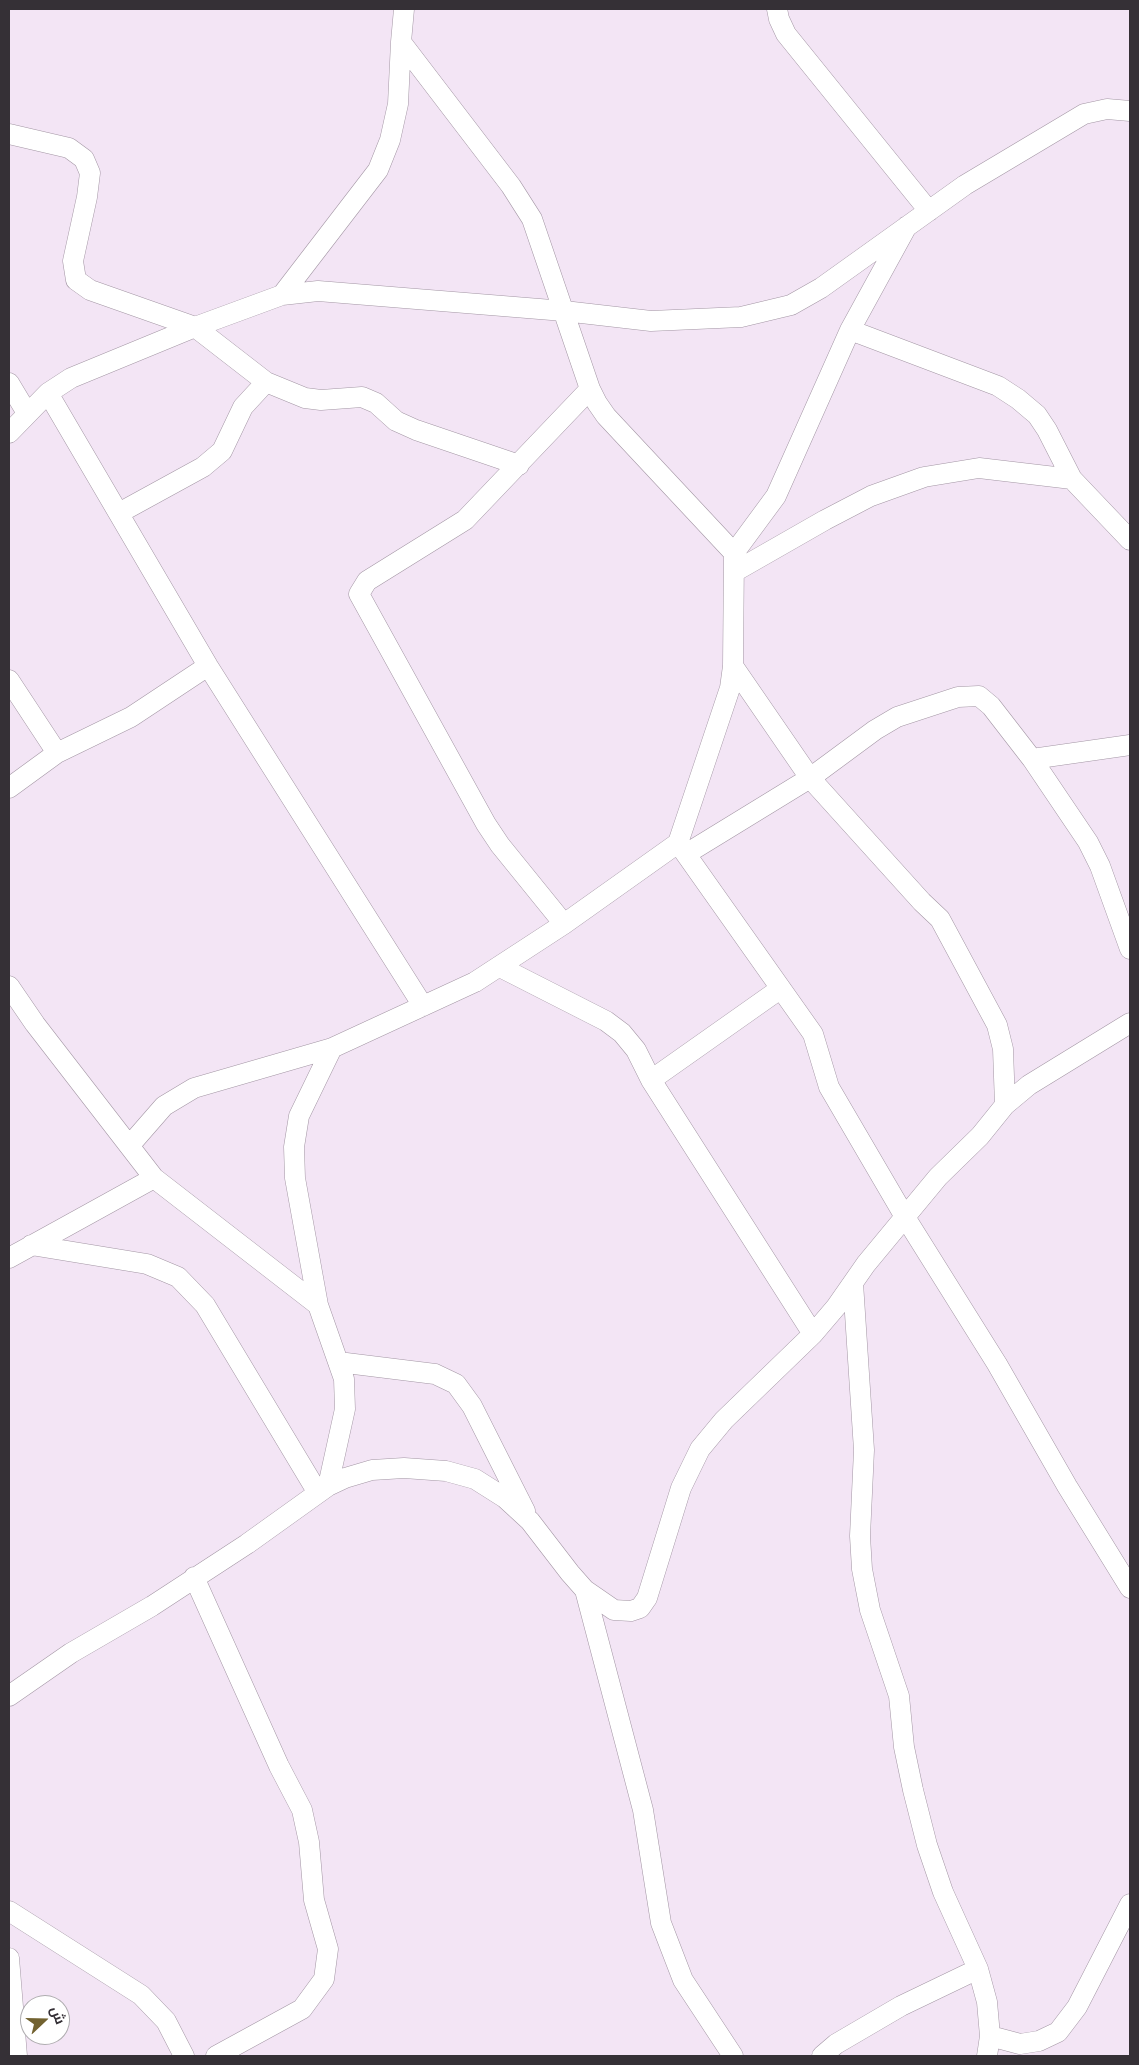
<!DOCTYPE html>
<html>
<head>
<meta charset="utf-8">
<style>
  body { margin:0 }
  #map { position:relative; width:1139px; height:2065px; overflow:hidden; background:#f3e5f5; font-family:"DM Sans",Cairo,sans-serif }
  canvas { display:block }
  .frame { position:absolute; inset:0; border:10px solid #353036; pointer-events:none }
  .north { position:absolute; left:20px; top:1995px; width:50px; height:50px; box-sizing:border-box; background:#fff; border:1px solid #aeacaf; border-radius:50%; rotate:69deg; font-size:14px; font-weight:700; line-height:20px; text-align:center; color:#353036 }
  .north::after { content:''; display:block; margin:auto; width:18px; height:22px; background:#726230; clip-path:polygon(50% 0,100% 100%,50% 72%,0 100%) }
</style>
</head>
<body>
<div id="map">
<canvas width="1139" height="2065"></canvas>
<div class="frame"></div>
<div class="north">ش</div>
</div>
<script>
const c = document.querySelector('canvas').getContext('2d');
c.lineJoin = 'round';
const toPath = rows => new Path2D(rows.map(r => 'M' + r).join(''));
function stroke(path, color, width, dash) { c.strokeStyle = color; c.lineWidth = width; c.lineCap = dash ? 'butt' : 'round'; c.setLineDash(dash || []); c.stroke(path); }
const street = toPath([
  [777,9,779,19,786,34,929,211],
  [401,42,511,186,532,219,590,389,597,403,606,416,734,553],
  [9,134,69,148,84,159,90,173,87,197,73,261,76,280,90,290,195,327,266,382,305,398,321,400,362,397,376,403,396,421,416,430,519,465],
  [282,295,378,170,390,140,398,104,401,42,404,9],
  [850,330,998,386,1018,399,1037,415,1047,430,1072,479,1130,540],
  [9,383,27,413],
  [48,393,208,666,423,1006],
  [9,433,48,393,71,378,195,327,282,295,318,291,564,311,651,321,741,317,791,305,821,288,965,185,1084,114,1107,109,1130,111],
  [119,513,203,467,222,451,243,407,266,382],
  [734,572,825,520,871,496,924,477,979,468,1072,479],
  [733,666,810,778,922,902,940,919,997,1025,1003,1049,1005,1105],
  [9,680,57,753],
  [1032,759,1130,745],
  [9,788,57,753,131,717,208,666],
  [678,843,813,1034,829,1087,905,1217,997,1364,1067,1486,1130,1588],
  [686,854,810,778,875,730,897,717,958,697,979,696,991,706,1032,759,1088,842,1100,866,1130,949],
  [564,924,500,845,486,824,359,594,367,581,465,520,590,389],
  [500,967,606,1021,622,1033,636,1050,651,1080,813,1334],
  [9,986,35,1024,154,1178,318,1305],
  [651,1080,780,989],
  [130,1145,164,1106,194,1088,332,1048,475,982,564,924,678,843,730,688,733,666,734,553,776,496,850,330,907,226],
  [31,1245,147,1264,178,1277,205,1305,318,1493],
  [9,1258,154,1178],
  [853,1283,864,1450,860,1536,862,1569,870,1610,899,1696,904,1747,913,1790,927,1845,943,1892,978,1969,987,2002,990,2036,987,2056],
  [338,1362,435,1374,456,1384,472,1406,525,1511],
  [328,1486,345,1409,344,1379,318,1305,295,1178,294,1147,299,1116,332,1048],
  [194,1577,279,1766,302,1810,309,1842,314,1900,328,1949,324,1979,302,2009,216,2056],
  [585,1590,643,1810,661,1923,683,1980,733,2056],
  [9,1696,71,1653,152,1606,247,1544,328,1486,345,1478,372,1470,404,1468,446,1471,475,1479,505,1498,530,1521,570,1573,585,1590,614,1610,631,1611,640,1608,647,1598,681,1488,700,1449,724,1420,813,1334,836,1307,866,1264,938,1177,980,1136,1005,1105,1029,1085,1130,1023],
  [9,1911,141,1995,166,2021,184,2056],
  [9,1958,17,2056],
  [990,2036,1020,2044,1039,2041,1058,2032,1077,2007,1130,1904],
  [822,2056,836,2044,901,2006,978,1969]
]);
stroke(street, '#a396a4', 21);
stroke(street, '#fff', 20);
</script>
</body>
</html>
